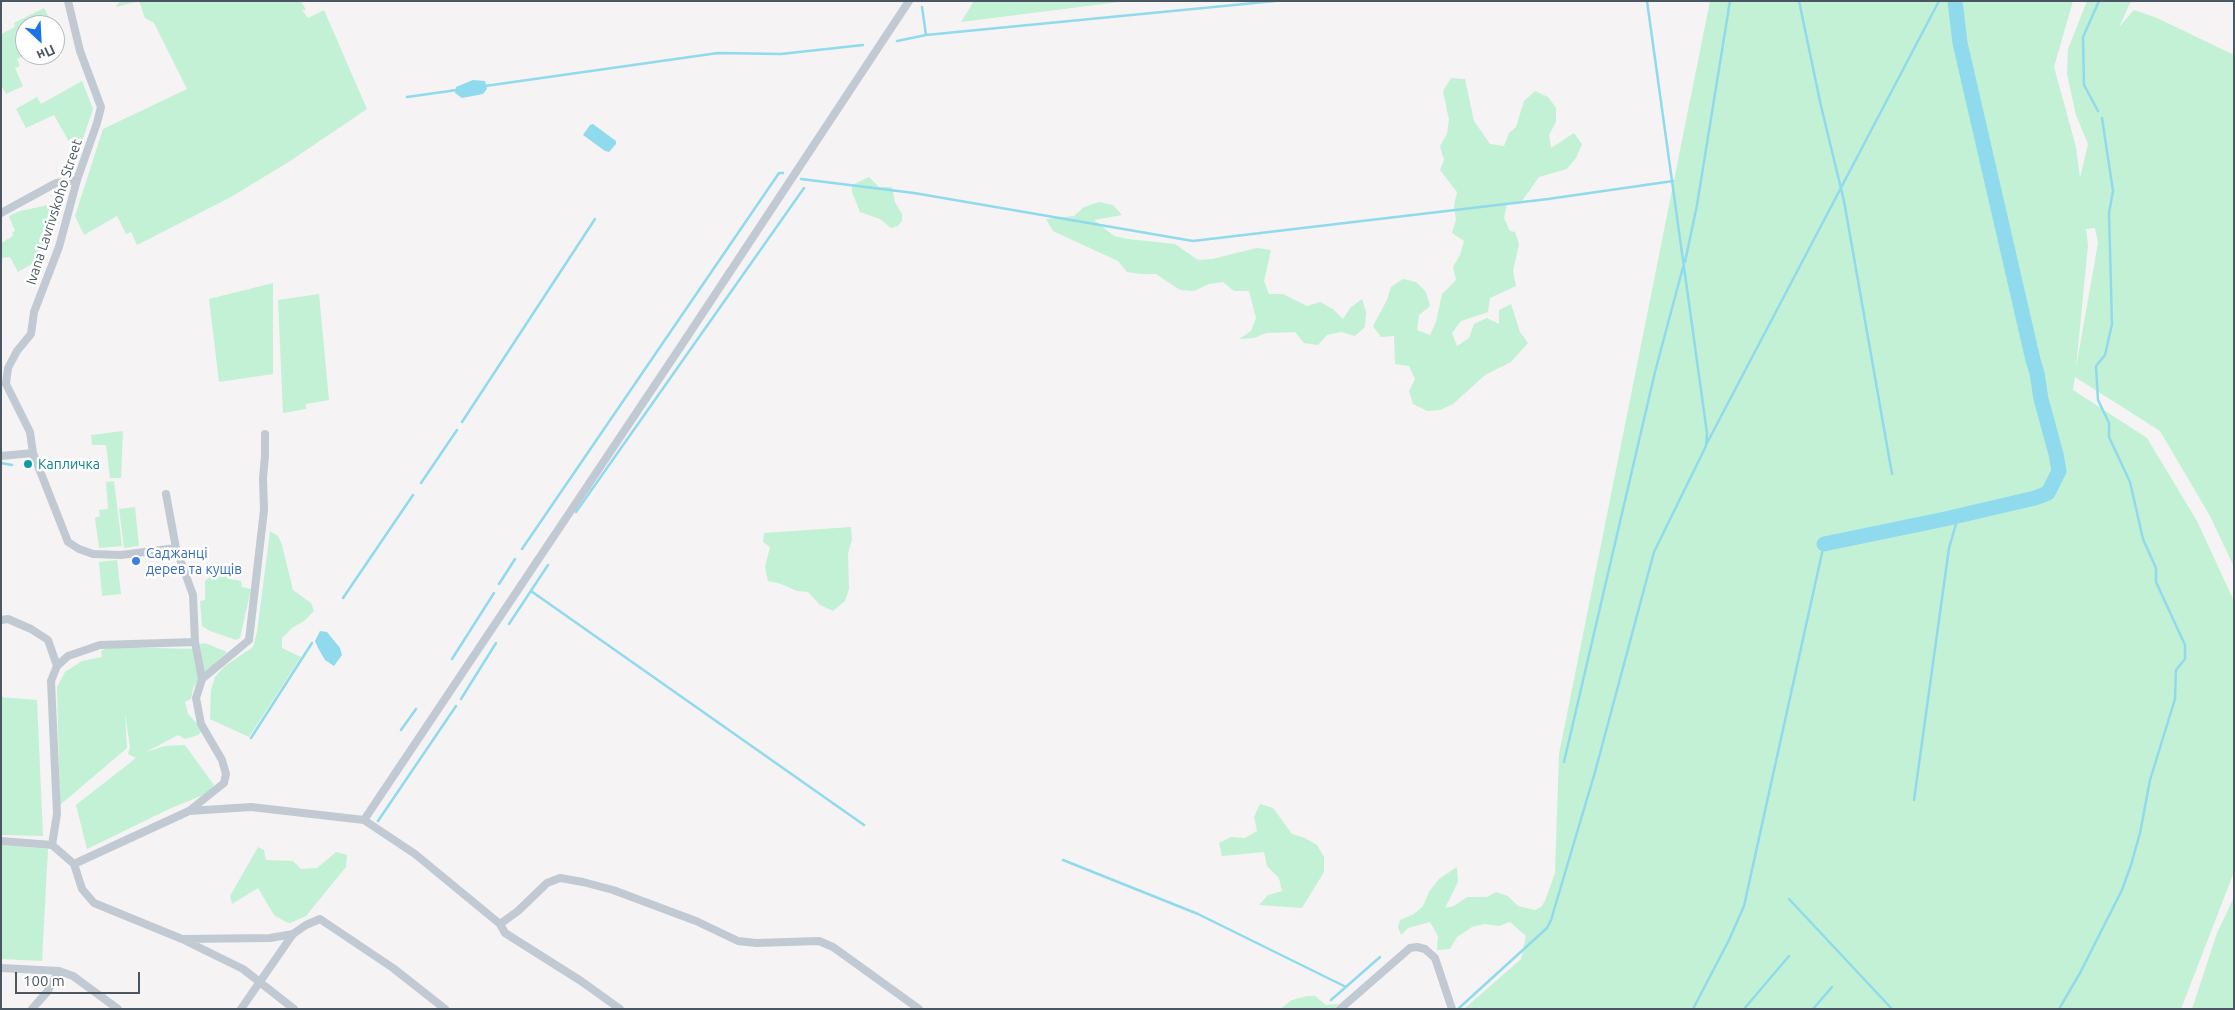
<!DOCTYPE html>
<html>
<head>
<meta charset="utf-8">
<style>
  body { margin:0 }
  #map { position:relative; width:2235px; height:1010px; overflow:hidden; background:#f5f3f3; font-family:Ubuntu,sans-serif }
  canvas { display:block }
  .frame { position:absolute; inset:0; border:2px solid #4a5661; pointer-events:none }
  .north { position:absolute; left:15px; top:15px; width:50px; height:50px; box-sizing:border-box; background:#fff; border:1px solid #b7bbc0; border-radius:50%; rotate:155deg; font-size:14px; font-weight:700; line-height:20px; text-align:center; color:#4a5661 }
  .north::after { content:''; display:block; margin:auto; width:18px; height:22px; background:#1a73e8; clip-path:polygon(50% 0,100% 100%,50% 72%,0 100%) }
  .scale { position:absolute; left:15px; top:972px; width:125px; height:22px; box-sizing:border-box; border:2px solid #4a5661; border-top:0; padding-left:6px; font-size:15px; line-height:18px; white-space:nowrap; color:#4a5661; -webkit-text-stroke:4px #fff; paint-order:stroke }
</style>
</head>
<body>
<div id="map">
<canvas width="2235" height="1010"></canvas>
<div class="frame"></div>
<div class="north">Пн</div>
<div class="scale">100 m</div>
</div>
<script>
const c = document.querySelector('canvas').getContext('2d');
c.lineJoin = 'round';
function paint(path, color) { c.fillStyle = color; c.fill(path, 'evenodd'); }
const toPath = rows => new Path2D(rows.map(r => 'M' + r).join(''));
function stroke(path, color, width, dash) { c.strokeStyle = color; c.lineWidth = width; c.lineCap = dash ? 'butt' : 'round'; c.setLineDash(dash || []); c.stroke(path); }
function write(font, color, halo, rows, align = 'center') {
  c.font = font + ' Ubuntu,sans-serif'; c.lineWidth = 5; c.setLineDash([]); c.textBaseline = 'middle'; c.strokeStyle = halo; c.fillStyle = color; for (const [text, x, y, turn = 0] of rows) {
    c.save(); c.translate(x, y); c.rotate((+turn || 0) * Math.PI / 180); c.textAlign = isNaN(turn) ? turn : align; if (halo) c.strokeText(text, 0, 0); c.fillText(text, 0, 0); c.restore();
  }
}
paint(toPath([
  [120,1,299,1,302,3,306,10,302,10,308,18,324,10,367,109,290,161,231,197,137,245,131,232,126,234,117,216,84,235,75,216,103,129,187,89,154,23,145,18,139,1,116,7],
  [974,1,1127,1,961,22],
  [1710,1,2073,1,2054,67,2076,147,2080,178,2088,144,2076,115,2067,74,2068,49,2087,1,2131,1,2119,27,2134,10,2157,18,2234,55,2234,567,2210,516,2160,431,2075,377,2073,390,2147,438,2197,521,2234,601,2234,872,2181,1009,1464,1009,1521,959,1526,936,1510,922,1499,926,1485,924,1472,927,1457,937,1450,949,1437,950,1438,936,1430,922,1408,928,1401,935,1398,927,1400,920,1414,914,1423,906,1429,892,1439,879,1457,867,1458,882,1445,908,1454,906,1467,897,1487,897,1496,892,1508,896,1518,906,1535,910,1541,907,1545,901,1555,873,1559,754],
  [2095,228,2098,243,2076,368,2088,245,2086,229],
  [44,8,53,25,25,25,25,55,17,59,20,66,15,68,23,86,6,94,1,85,1,34,15,27,14,23],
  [1451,78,1465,79,1474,121,1490,144,1504,146,1509,133,1516,127,1524,101,1535,91,1548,97,1556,108,1556,122,1549,135,1551,148,1574,133,1582,144,1576,158,1567,169,1539,177,1522,201,1507,204,1504,218,1510,231,1515,232,1519,244,1513,271,1516,286,1490,298,1488,312,1461,321,1452,333,1457,346,1469,338,1474,324,1487,318,1499,324,1499,310,1511,304,1520,332,1528,343,1511,362,1485,375,1453,404,1440,410,1427,411,1413,404,1409,391,1415,379,1409,366,1395,364,1394,336,1381,337,1373,326,1387,300,1391,287,1403,279,1416,282,1426,292,1430,306,1419,315,1417,330,1430,335,1436,322,1442,294,1456,280,1453,267,1460,255,1464,241,1452,233,1456,220,1454,206,1457,192,1440,170,1444,160,1440,146,1447,134,1449,120,1443,91],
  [82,81,93,109,77,156,54,115,26,128,16,109,37,97,41,104],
  [869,177,879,187,892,187,895,202,902,214,902,221,898,226,891,228,880,219,860,212,852,192,852,185],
  [1099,202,1113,205,1122,215,1094,220,1114,236,1128,239,1175,244,1198,260,1212,259,1257,248,1271,250,1264,281,1269,294,1283,294,1307,306,1320,302,1333,309,1343,319,1351,307,1362,299,1366,312,1365,327,1355,336,1341,332,1327,335,1318,345,1304,343,1295,332,1266,333,1254,338,1239,339,1251,331,1256,318,1249,291,1234,291,1223,282,1209,284,1194,291,1180,290,1156,274,1141,274,1127,272,1118,261,1053,231,1046,219,1074,216,1084,207],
  [58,203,37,261,18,272,10,257,2,258,1,262,1,243,13,236,12,232,15,231,9,216,20,211],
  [273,283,273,374,219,382,209,299],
  [319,294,329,400,306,404,306,409,283,413,278,300],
  [123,431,121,478,110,478,106,445,92,445,91,435],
  [114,481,122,546,99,548,95,518,100,516,99,510,108,509,106,482],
  [135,507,139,546,124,548,119,509],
  [851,527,852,539,848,554,849,589,845,601,833,611,820,605,808,592,797,591,781,584,768,581,765,567,770,547,763,542,764,533],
  [270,531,278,536,282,545,293,590,311,603,314,611,304,621,292,628,282,638,282,648,301,657,249,737,210,719,211,690,215,677,225,666,253,647,257,632],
  [117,560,121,594,102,596,99,562],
  [217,571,229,574,230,579,241,581,242,587,251,589,240,638,236,640,210,631,202,626,200,601,205,600,205,581],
  [205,643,227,652,213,667,204,672,193,688,191,699,185,702,188,714,203,730,198,735,192,737,185,739,178,735,146,752,165,746,185,745,214,785,208,793,169,809,87,849,76,805,136,758,128,754,130,747,125,713,127,748,60,805,57,687,65,672,82,661,102,657,101,651,109,647,198,649,200,644],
  [1,697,37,700,43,836,1,835],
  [1260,804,1273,808,1292,834,1305,838,1317,845,1324,857,1324,872,1302,908,1259,905,1268,895,1282,891,1279,878,1267,866,1264,852,1222,856,1219,843,1231,837,1245,838,1257,831,1254,817],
  [1,845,48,849,42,961,1,959],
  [258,847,264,850,266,860,293,861,301,869,317,868,336,852,347,855,346,867,306,916,290,923,286,922,274,915,258,888,232,904,230,896],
  [2234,897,2234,1009,2192,1009,2217,933],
  [1307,996,1315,996,1326,1005,1338,1004,1335,1009,1280,1009,1292,1000]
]), '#c3f1d5');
paint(toPath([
  [473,80,485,81,487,89,483,94,462,98,455,93,456,87],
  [593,124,616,141,616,144,609,152,605,151,583,135,590,125],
  [320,631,327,632,340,648,342,655,334,666,325,660,318,648,315,641]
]), '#90daee');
stroke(toPath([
  [1799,1,1821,106,1844,201,1892,474],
  [922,7,926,35],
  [897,41,926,35,1275,1],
  [485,86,718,53,781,54,863,45],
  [407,97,457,90],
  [2098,111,2084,85,2083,37,2099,1],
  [801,179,914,193,1193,241,1548,199,1673,181],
  [1685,262,1697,205,1730,1],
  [462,422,595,219],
  [1706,445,1939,1],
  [1,463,12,465],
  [421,483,457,430],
  [576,512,804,188],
  [522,549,779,173,783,173],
  [499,584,515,559],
  [531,591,864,825],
  [343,598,413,495],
  [509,624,548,565],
  [452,659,494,593],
  [461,699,496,643],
  [401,730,416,709],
  [251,738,312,643],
  [1564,762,1655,372,1683,267],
  [1914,800,1949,548,1958,517],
  [378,821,456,706],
  [1063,860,1198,914,1346,987],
  [1789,899,1892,1009],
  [1331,1000,1380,957],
  [1458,1009,1547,928,1551,920,1595,772,1654,552,1706,446,1707,433,1647,1],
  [1693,1009,1729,940,1744,906,1824,544],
  [1744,1009,1789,956],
  [1813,1009,1832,987],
  [2059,1009,2080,973,2122,890,2131,865,2140,833,2150,780,2175,699,2176,670,2185,659,2185,645,2156,582,2156,568,2143,539,2130,482,2109,437,2109,423,2098,400,2096,366,2105,355,2112,324,2109,213,2113,191,2102,118]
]), '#90daee', 2.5);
stroke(toPath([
  [1824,544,1945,519,2035,498,2048,493,2059,471,2056,454,2041,399,2037,373,2033,360,1960,43,1955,1]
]), '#90daee', 15);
stroke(toPath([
  [68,1,80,51,101,107,97,123,77,180,59,247,34,312,31,334,17,351,8,368,6,384,30,432,33,453,68,542,79,549,93,554,121,555,176,548,193,595,195,642,202,679,196,698,201,724,222,760,226,774,224,783,189,811],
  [1,213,56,183,77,180],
  [1,456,33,453],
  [166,494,176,548],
  [1,620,8,619,31,629,48,640,57,666],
  [202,679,249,640,264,510,263,478,265,456,265,434],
  [364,820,681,346,909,1],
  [1,841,52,845,74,864,189,811,251,807,364,820,415,854,500,924,505,933,581,981,620,1009],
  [52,845,57,814,51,681,57,666,68,656,100,645,195,642],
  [74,864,82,889,94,903,182,939,270,938,293,934],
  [500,924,518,911,547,883,560,878,583,882,613,890,696,921,738,941,756,943,819,941,833,947,919,1009],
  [184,940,243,969,294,1009],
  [1,968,59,971,73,976,118,1009],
  [32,1009,47,992,59,971],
  [241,1009,293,934,306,925,320,919,393,968,445,1009],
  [1340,1009,1410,948,1417,947,1425,949,1435,958,1452,1009]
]), '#c1cad2', 8);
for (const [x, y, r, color] of [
  [28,464,5,"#0f9aa8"],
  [136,561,5,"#3f7fe0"]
]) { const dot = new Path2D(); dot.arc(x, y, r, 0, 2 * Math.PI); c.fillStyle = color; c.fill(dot); stroke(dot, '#fff', 2); }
write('14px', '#4a5661', '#fff', [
  ["Ivana Lavrivskoho Street",54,212,-72]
]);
write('14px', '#0d838f', '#fff', [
  ["Капличка",38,464]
], 'left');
write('14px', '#366cbe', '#fff', [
  ["Саджанці",146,553],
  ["дерев та кущів",146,569]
], 'left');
</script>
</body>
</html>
